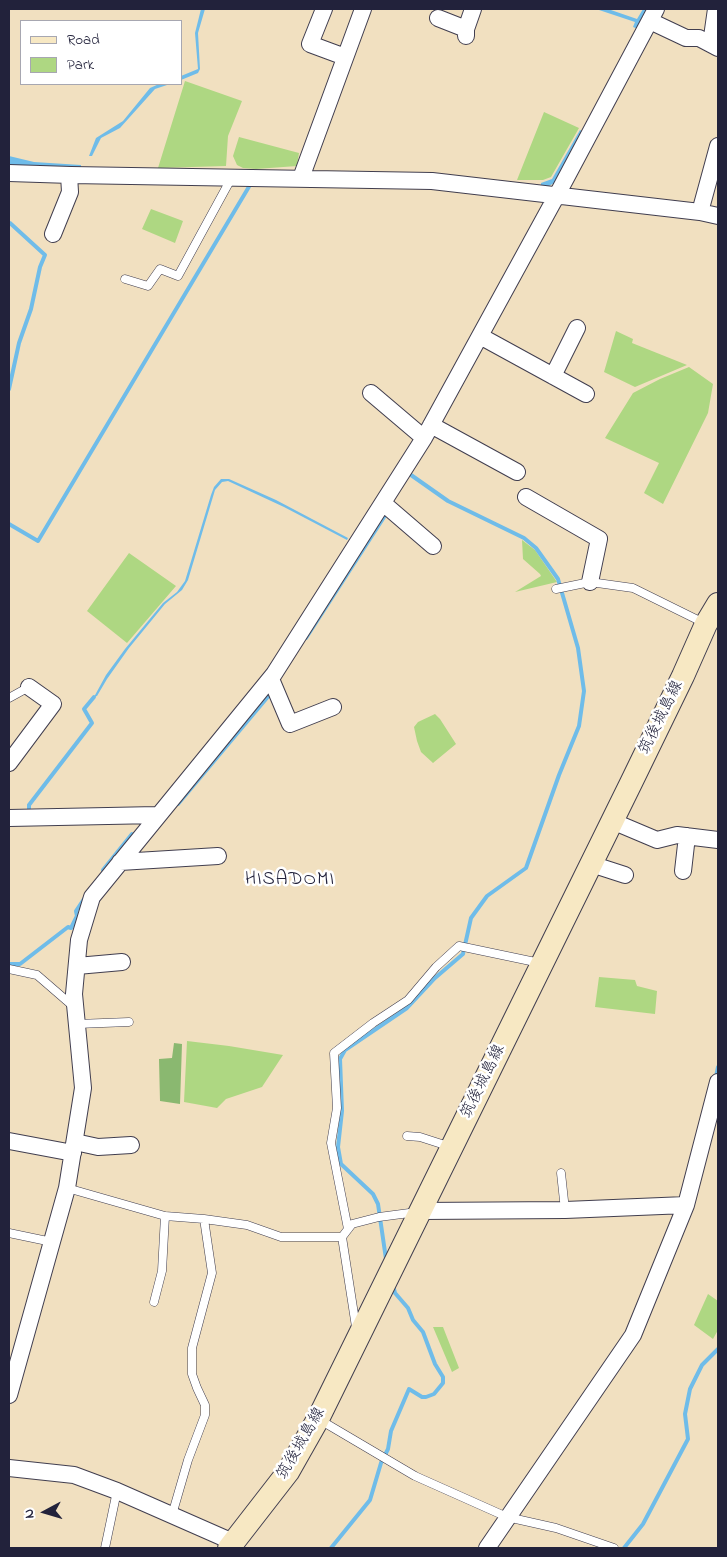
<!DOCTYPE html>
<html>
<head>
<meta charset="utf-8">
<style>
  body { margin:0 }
  #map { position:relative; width:727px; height:1557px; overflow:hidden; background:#f1e0c0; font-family:"Indie Flower",sans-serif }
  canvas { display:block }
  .frame { position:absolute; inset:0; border:10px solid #22223b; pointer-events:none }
  .legend { position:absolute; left:20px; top:20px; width:162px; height:65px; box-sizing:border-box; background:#fff; border:1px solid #a7a7b1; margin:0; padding:6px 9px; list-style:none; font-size:15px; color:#22223b }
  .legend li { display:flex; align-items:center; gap:10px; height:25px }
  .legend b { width:25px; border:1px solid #a7a7b1 }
  .north { position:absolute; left:20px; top:1487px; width:50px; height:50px; -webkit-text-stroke:4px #fff; paint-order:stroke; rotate:264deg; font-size:14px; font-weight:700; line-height:20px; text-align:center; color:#22223b }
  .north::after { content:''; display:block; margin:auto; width:18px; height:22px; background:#22223b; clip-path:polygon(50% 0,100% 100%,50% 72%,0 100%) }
</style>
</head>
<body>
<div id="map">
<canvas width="727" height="1557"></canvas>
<div class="frame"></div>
<ul class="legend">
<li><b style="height:6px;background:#f7e8c3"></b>Road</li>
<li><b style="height:14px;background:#aed782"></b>Park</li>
</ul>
<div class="north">N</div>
</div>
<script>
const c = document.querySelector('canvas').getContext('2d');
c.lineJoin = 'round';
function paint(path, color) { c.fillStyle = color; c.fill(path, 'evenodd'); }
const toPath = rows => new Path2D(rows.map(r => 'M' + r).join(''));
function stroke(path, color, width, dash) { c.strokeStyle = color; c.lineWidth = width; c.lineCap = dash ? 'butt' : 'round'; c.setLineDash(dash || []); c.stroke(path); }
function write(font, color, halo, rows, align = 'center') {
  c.font = font + ' "Indie Flower","Klee One",sans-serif'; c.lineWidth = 5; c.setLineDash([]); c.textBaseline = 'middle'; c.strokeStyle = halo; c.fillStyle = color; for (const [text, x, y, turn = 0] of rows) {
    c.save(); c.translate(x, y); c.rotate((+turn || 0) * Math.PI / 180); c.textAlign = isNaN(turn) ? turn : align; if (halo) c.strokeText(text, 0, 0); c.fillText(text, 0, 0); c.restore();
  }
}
paint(toPath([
  [185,81,242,101,228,136,226,166,158,168],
  [544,112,579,128,551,177,543,180,517,180],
  [239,137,299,153,297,166,256,169,243,168,237,165,233,156],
  [151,209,183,221,175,243,142,229],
  [616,331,633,339,632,343,687,365,635,387,604,372],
  [689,367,713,384,708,413,663,504,644,493,659,463,605,438,633,393,660,379],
  [522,540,535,550,557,582,515,592,541,576,540,574,523,559],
  [129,553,176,586,127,643,87,611],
  [435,714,440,719,456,744,433,763,421,752,417,741,414,727,418,722],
  [599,977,635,980,637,986,657,991,655,1014,595,1007],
  [187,1041,229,1046,283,1055,262,1087,226,1099,217,1108,184,1102],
  [708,1294,718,1301,718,1330,713,1339,694,1325],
  [433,1327,443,1327,459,1368,452,1372]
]), '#aed782');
paint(toPath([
  [174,1043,182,1044,180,1104,160,1101,159,1059,172,1058]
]), '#8ab870');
paint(toPath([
  [201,9,205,9,198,33,200,69,198,73,181,80,181,76,198,69,195,33],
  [596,9,608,9,637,19,643,9,647,9,638,29,633,27,635,22],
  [159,84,170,84,155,89,120,128,101,138,92,156,89,156,96,138,123,121,150,88],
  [580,130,583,132,554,183,549,186,541,187,541,183,552,179],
  [9,156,34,162,81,165,81,169,18,165,9,168],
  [221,479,229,479,276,500,348,538,347,540,284,507,228,481,222,482,215,490,188,580,182,590,165,604,129,648,107,679,97,696,94,697,106,675,125,649,163,603,177,592,185,581,211,495,214,487]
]), '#6fbce9');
stroke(toPath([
  [9,389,19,343,31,309,40,267,45,255,10,223],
  [9,524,38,541,250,185],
  [306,638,386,514],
  [178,804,271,693],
  [29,809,29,805,92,723,84,709,94,697],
  [103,870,132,834],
  [9,964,20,964,68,927,71,928,77,916,76,911,84,899],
  [716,1077,718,1067],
  [386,1259,378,1204,373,1194,341,1164,338,1147,342,1111,340,1059,345,1050,407,1008,435,978,463,954,471,918,487,896,526,868,559,775,579,726,584,691,578,648,558,579,536,548,524,538,448,501,411,475],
  [331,1548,370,1500,381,1463,388,1449,391,1431,409,1389,422,1397,426,1397,434,1394,443,1383,443,1377,435,1364,423,1332,413,1320,408,1308,395,1293,393,1285],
  [624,1548,643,1524,688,1439,685,1414,690,1389,702,1365,718,1349]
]), '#6fbce9', 4);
const lane = toPath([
  [125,279,148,286,160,269,178,276,232,177],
  [556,589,590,582,633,588,704,623],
  [9,698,29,687],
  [9,969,37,975,74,1007],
  [77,1024,129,1022],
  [407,1136,420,1137,451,1147],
  [561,1173,565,1210],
  [67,1188,165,1216,204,1219,247,1225,281,1237,342,1237],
  [348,1229,331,1143,337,1108,334,1053,373,1023,408,1000,436,967,459,946,540,963],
  [9,1233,52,1242],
  [154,1302,162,1271,165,1216],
  [356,1327,342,1237,352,1224,379,1217,417,1212],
  [320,1420,415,1476,507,1517,556,1528,614,1548],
  [172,1515,188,1460,205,1415,205,1405,197,1388,192,1374,192,1348,212,1273,204,1219],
  [105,1548,117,1491]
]);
const street = toPath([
  [324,9,310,44,345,57],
  [438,18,466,29],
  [650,21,686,38,699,38,718,48],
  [466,36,466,29,473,9],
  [711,44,716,9],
  [9,173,71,175,432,181,700,212,718,216],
  [301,178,363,9],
  [700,212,718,146],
  [53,234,70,192,69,175],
  [480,336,586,394],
  [553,376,577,328],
  [371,393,424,438],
  [431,425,517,472],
  [526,497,599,539,590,582],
  [383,503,433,546],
  [271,679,290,724,333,707],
  [9,763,53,704,29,687],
  [9,818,157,815],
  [612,821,657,840,677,835,718,840],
  [120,862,218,856],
  [591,864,625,875],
  [683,871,687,836],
  [77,966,122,962],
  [9,1141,73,1153],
  [75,1142,98,1147,131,1145],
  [421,1211,565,1210,686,1205],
  [9,1395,67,1188,83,1088,74,994,79,940,92,897,274,674,424,438,557,195,656,9],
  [9,1468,74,1475,117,1491,233,1542],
  [487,1548,633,1335,686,1205,718,1082]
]);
const secondary = toPath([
  [229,1548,288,1472,318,1419,631,783,683,676,706,624,718,604]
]);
stroke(lane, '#413e4f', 9);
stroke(street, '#413e4f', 18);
stroke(secondary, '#413e4f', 24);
stroke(lane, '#fff', 8);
stroke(street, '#fff', 16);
stroke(secondary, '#f7e8c3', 22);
write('16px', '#22223b', '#fff', [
  ["筑後城島線",662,718,-64],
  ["筑後城島線",484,1082,-64],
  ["筑後城島線",302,1444,-60]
]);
c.letterSpacing = '1px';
write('19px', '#22223b', '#fff', [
  ["HISADOMI",290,881]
]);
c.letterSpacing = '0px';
</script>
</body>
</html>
